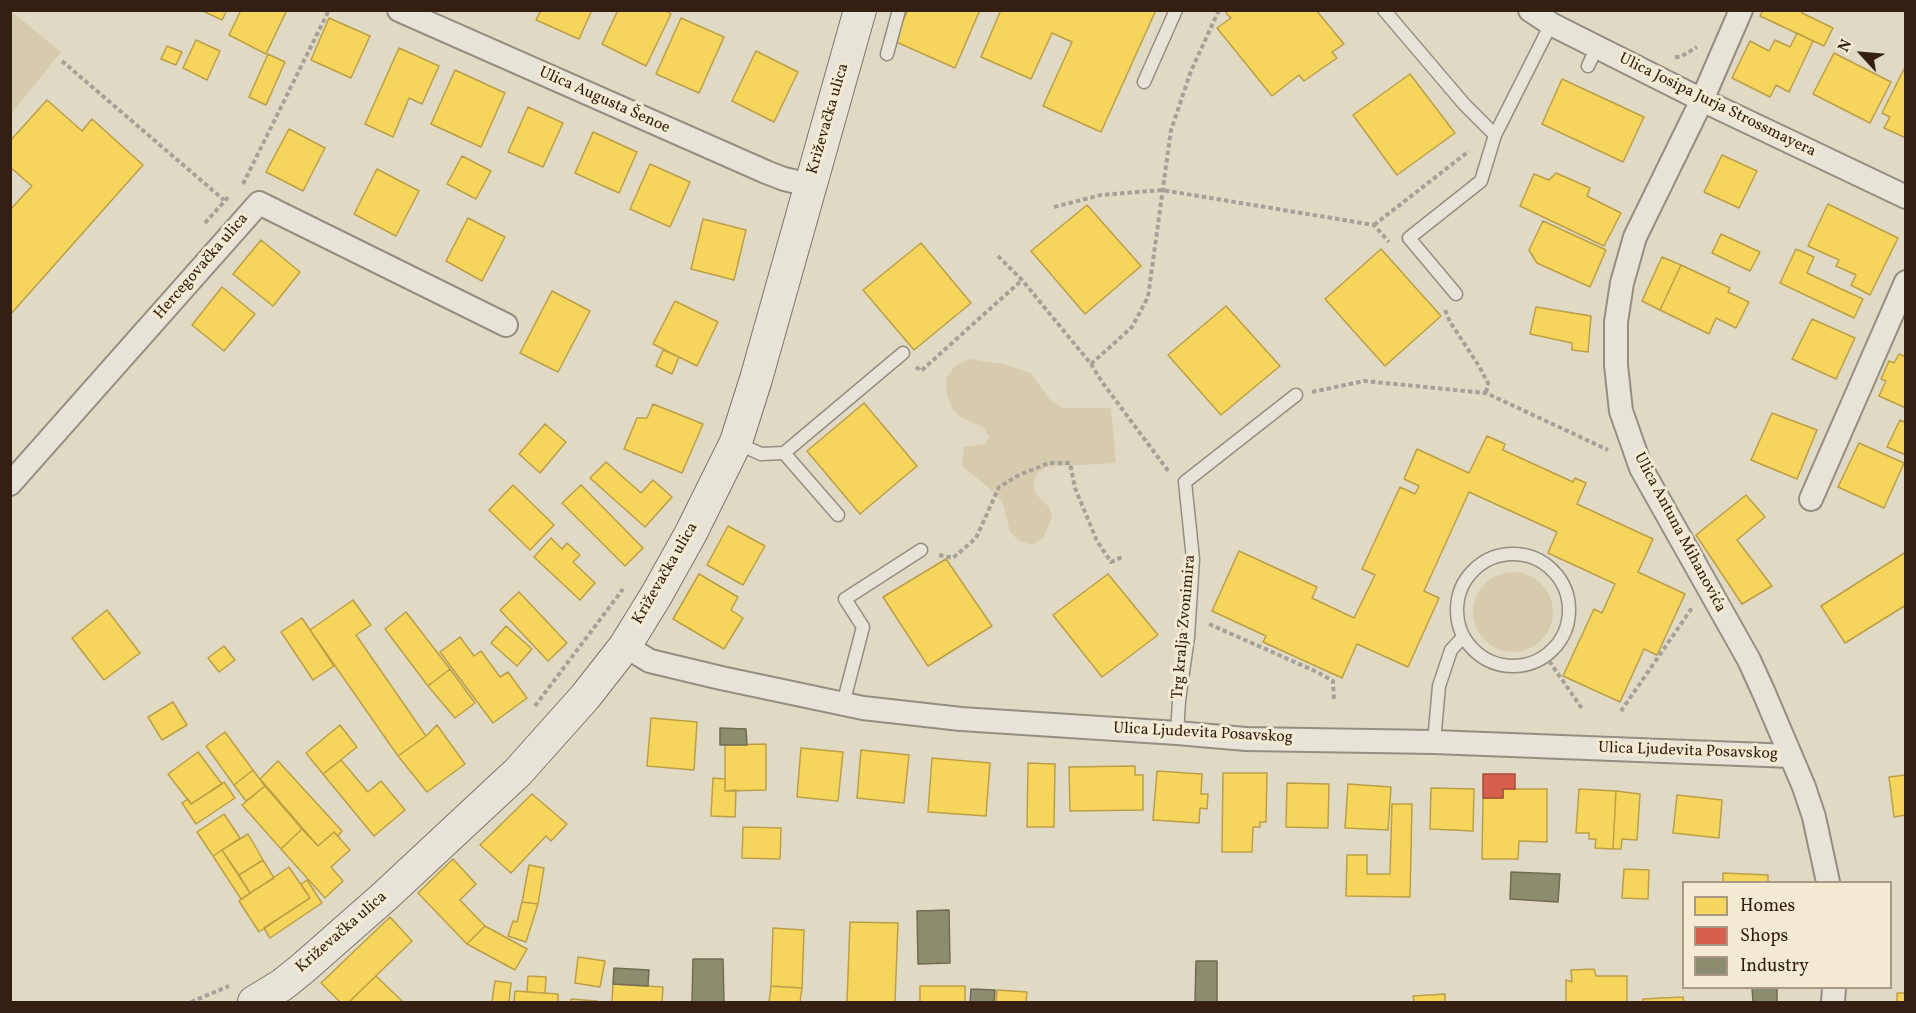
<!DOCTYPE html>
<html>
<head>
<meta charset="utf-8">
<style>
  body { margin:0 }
  #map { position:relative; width:1916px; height:1013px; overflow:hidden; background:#e0dac4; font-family:Vollkorn,serif }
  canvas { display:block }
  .frame { position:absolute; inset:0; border:12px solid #351f13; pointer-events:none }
  .legend { position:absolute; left:1682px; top:881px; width:210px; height:108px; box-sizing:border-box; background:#f3ebd1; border:2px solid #a79985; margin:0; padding:8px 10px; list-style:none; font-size:18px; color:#351f13 }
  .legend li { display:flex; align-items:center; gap:12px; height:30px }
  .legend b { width:30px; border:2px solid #a79985 }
  .north { position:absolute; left:1832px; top:24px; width:60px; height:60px; -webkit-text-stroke:4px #f3ebd1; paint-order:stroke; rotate:296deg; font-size:16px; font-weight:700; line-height:24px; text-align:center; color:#351f13 }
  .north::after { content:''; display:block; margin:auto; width:21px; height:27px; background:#351f13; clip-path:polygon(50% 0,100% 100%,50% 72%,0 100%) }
</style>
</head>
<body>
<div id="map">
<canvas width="1916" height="1013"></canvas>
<div class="frame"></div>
<ul class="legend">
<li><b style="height:16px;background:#f6d55c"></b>Homes</li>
<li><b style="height:16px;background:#d6604d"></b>Shops</li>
<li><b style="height:16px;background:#8c8c6e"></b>Industry</li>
</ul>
<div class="north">N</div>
</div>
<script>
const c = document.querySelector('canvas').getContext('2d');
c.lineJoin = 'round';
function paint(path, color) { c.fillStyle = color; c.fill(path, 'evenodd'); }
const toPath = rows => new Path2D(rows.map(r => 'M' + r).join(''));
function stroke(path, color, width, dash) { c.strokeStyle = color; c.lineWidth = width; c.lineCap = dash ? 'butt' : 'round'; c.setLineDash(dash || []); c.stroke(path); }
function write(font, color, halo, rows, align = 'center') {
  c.font = font + ' Vollkorn,serif'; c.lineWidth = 6; c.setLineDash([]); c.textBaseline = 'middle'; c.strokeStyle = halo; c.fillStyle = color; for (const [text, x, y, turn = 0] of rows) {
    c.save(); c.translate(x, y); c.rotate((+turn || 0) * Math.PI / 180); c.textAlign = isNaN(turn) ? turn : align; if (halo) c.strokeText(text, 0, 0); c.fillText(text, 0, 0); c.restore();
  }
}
paint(toPath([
  [11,11,61,52,11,114],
  [970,359,1003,364,1031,373,1050,400,1063,408,1111,408,1116,463,1046,467,1037,474,1033,484,1036,494,1049,507,1052,518,1043,538,1032,545,1019,541,1010,532,1003,503,990,489,962,466,964,447,985,444,989,437,983,427,962,418,953,410,947,396,946,379,955,366],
  '1473 612a40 40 0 1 1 80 0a40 40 0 1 1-80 0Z'
]), '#d6cbae');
const homes = toPath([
  [201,10,227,10,222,20,201,10],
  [241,10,287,10,266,54,229,35,241,10],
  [541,10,592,10,579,39,536,20,541,10],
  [618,10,665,10,671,14,646,66,602,44,618,10],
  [908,10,980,10,955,68,894,41,908,10],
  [1001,10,1156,10,1101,132,1043,106,1072,42,1052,33,1031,79,981,57,1001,10],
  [1229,10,1316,10,1344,44,1332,52,1337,58,1304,81,1299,75,1272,96,1217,28,1231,18,1226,13,1229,10],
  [1763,10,1803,10,1802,13,1833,28,1824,46,1760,16,1763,10],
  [329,18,370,36,351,78,311,60,329,18],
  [681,18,724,37,699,93,656,74,681,18],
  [1797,33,1813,41,1789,92,1776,85,1770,97,1732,78,1750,41,1769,51,1775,40,1790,47,1797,33],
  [196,40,220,51,207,80,183,68,196,40],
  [167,46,182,52,176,65,161,59,167,46],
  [399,48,439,66,422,104,409,98,393,137,365,124,399,48],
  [756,51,798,72,774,122,732,101,756,51],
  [1834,53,1891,82,1870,123,1813,94,1834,53],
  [268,54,285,62,266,105,249,97,268,54],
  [1905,67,1906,68,1906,138,1884,128,1890,117,1882,113,1905,67],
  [455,70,505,93,481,147,431,124,455,70],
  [1410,74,1455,133,1397,175,1353,115,1410,74],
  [1562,79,1644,117,1623,162,1542,124,1562,79],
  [47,100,82,131,92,119,143,165,10,315,10,210,32,186,10,167,10,141,47,100],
  [528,107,563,123,543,167,508,152,528,107],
  [289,129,325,148,303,191,266,172,289,129],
  [593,132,637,152,619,193,575,173,593,132],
  [1722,155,1757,171,1739,208,1704,192,1722,155],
  [462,156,491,171,476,199,447,184,462,156],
  [650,164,690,182,670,227,630,209,650,164],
  [377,169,419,191,396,236,354,214,377,169],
  [1556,173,1590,188,1587,196,1621,213,1604,246,1520,206,1534,174,1549,180,1556,173],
  [1828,204,1898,238,1870,295,1851,285,1856,275,1836,266,1839,260,1808,246,1828,204],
  [1087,205,1141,266,1085,314,1031,251,1087,205],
  [468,218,505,237,482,281,446,261,468,218],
  [703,219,746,230,734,280,691,269,703,219],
  [1543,221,1606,250,1590,287,1537,263,1529,250,1543,221],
  [1721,234,1760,252,1750,271,1712,253,1721,234],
  [261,240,300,272,273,306,233,274,261,240],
  [921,243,971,303,914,350,863,290,921,243],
  [1381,249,1441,316,1385,366,1325,299,1381,249],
  [1796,249,1814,257,1807,273,1863,299,1854,318,1780,283,1796,249],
  [1662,257,1681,265,1660,310,1642,301,1662,257],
  [1681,265,1730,288,1728,292,1749,302,1736,328,1716,318,1709,334,1660,310,1681,265],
  [222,287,255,314,224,351,192,325,222,287],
  [552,291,590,311,558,372,520,353,552,291],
  [675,301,718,322,697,366,653,344,675,301],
  [1226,306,1280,366,1221,415,1168,355,1226,306],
  [1536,307,1591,316,1588,352,1572,350,1572,343,1530,334,1536,307],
  [1812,319,1855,338,1836,379,1792,359,1812,319],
  [663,350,679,357,672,374,656,366,663,350],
  [1899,354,1906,357,1906,408,1879,396,1886,381,1881,379,1889,361,1894,363,1899,354],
  [864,403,917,466,860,514,807,451,864,403],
  [653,404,703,424,682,473,624,449,637,418,647,418,653,404],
  [1772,413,1817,430,1797,479,1751,460,1772,413],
  [1900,420,1906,423,1906,455,1887,447,1900,420],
  [545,424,566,442,540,473,519,454,545,424],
  [1487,436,1505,444,1503,450,1573,482,1575,478,1586,483,1577,504,1653,539,1638,572,1685,594,1657,655,1644,649,1620,702,1563,676,1594,609,1602,613,1615,584,1548,553,1557,532,1469,492,1424,591,1439,598,1408,667,1357,644,1342,678,1263,642,1266,636,1212,611,1239,551,1317,587,1312,598,1354,618,1375,575,1362,569,1400,487,1415,494,1419,486,1404,479,1417,449,1469,473,1487,436],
  [1859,443,1904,463,1884,508,1838,487,1859,443],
  [606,462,641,493,653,480,672,497,645,527,590,478,606,462],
  [513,485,554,525,530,550,489,510,513,485],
  [581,485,643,548,625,566,562,503,581,485],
  [1746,495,1765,517,1737,540,1772,586,1742,604,1696,535,1746,495],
  [728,526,765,546,743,585,707,565,728,526],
  [551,538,562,549,567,543,580,555,573,562,595,583,580,600,534,557,551,538],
  [1906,552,1906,605,1845,643,1821,606,1906,552],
  [946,559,992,626,928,666,883,597,946,559],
  [699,574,738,597,731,610,743,618,724,649,673,619,699,574],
  [1108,574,1158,635,1102,677,1053,615,1108,574],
  [519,592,567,643,548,661,500,610,519,592],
  [353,600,371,625,356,635,426,736,398,756,310,630,353,600],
  [107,610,140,653,104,680,72,638,107,610],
  [406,612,450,669,428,686,385,629,406,612],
  [302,618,334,666,313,680,281,632,302,618],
  [506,626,532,649,517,666,491,643,506,626],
  [460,637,474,656,481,651,500,677,508,672,527,698,493,723,440,652,460,637],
  [224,646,235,660,219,672,208,658,224,646],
  [450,669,475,703,455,718,428,686,450,669],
  [173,702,187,725,162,740,148,717,173,702],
  [651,718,697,722,694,770,647,766,651,718],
  [340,725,357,747,323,774,306,753,340,725],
  [437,725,465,764,427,792,398,756,426,736,437,725],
  [225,732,253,770,234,785,206,746,225,732],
  [766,744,766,790,725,791,725,745,766,744],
  [801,748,843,752,838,801,797,797,801,748],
  [861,750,909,755,904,803,857,798,861,750],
  [198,752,222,784,191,804,168,774,198,752],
  [932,758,990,763,986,816,928,812,932,758],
  [341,760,368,792,381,781,405,810,374,836,323,774,341,760],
  [278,761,342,831,338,836,334,832,318,846,260,779,278,761],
  [1028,763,1055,764,1054,827,1027,827,1028,763],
  [1135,766,1135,775,1143,775,1143,810,1070,811,1069,767,1135,766],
  [253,770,265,786,246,801,234,785,253,770],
  [1157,771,1202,774,1201,794,1208,794,1207,809,1200,808,1199,823,1153,820,1157,771],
  [1223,773,1267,773,1266,822,1260,822,1260,827,1253,827,1252,852,1222,852,1223,773],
  [1906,775,1906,815,1894,817,1889,777,1906,775],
  [713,778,725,779,725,791,736,790,735,817,711,816,713,778],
  [224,782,235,798,196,824,182,803,188,799,191,804,224,782],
  [1287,783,1329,784,1328,828,1286,827,1287,783],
  [1348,784,1391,787,1388,830,1345,828,1348,784],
  [265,786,302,829,281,849,242,805,265,786],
  [1431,788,1474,789,1473,831,1430,829,1431,788],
  [1503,789,1547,789,1547,842,1519,841,1518,859,1482,859,1483,798,1503,798,1503,789],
  [1579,789,1616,791,1613,849,1595,848,1596,839,1589,839,1589,833,1576,833,1579,789],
  [1616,791,1640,794,1637,840,1622,839,1621,849,1613,849,1616,791],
  [532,794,567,824,551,841,546,836,511,873,480,845,532,794],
  [1677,795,1722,800,1719,838,1673,833,1677,795],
  [1392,804,1412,804,1410,897,1346,896,1347,855,1367,855,1367,874,1390,874,1392,804],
  [224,814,240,838,213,856,197,832,224,814],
  [743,827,781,828,780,859,742,858,743,827],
  [302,829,318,846,334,832,350,850,331,867,343,881,325,898,281,849,302,829],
  [248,834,263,860,239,875,222,850,248,834],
  [222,850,250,893,241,899,213,856,222,850],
  [453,859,476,884,460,900,485,926,467,944,418,893,453,859],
  [263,860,274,878,250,893,239,875,263,860],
  [529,865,544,868,538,904,522,902,529,865],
  [289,867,310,898,259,932,239,901,289,867],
  [1624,869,1649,870,1648,899,1622,898,1624,869],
  [1723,873,1768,875,1768,882,1723,882,1723,873],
  [307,880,322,903,270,938,264,928,310,898,301,884,307,880],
  [522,902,538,904,526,942,508,936,513,921,517,922,522,902],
  [390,917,412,941,349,1002,340,1002,321,983,390,917],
  [850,922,898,923,895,1002,847,1002,850,922],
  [485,926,527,949,515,970,467,944,485,926],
  [773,928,804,930,802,988,771,986,773,928],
  [578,957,605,961,600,987,575,983,578,957],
  [1594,969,1596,976,1627,976,1627,1002,1566,1002,1566,980,1572,982,1571,970,1594,969],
  [376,976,403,1002,349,1002,376,976],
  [528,976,546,977,545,993,527,992,528,976],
  [495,981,511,983,509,1002,492,1002,495,981],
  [613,984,663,987,662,1002,612,1002,613,984],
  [771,986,802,988,800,1002,769,1002,771,986],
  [920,986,965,986,965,1002,920,1002,920,986],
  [997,990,1027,992,1026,1002,996,1002,997,990],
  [515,991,558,994,558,1002,514,1002,515,991],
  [1897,993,1906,993,1906,1002,1897,1002,1897,993],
  [1445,994,1445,1002,1414,1002,1413,996,1445,994],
  [1683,997,1684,1002,1643,1002,1643,999,1683,997],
  [571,999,597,1001,596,1002,571,1002,571,999]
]);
paint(homes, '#f6d55c');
stroke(homes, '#bc9e46', 1.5);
const shops = toPath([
  [1483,774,1515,774,1515,789,1503,789,1503,798,1483,798,1483,774]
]);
paint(shops, '#d6604d');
stroke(shops, '#a64c3c', 1.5);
const industry = toPath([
  [720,728,746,729,747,745,720,745,720,728],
  [1511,872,1560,874,1558,902,1510,899,1511,872],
  [949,910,950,963,918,964,917,911,949,910],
  [693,959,723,959,724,1002,692,1002,693,959],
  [1196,961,1217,961,1217,1002,1195,1002,1196,961],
  [614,968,649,970,648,986,613,984,614,968],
  [1752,988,1777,988,1777,1002,1753,1002,1752,988],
  [971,989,995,990,994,1002,970,1002,971,989]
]);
paint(industry, '#8c8c6e');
stroke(industry, '#726b53', 1.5);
const lane = toPath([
  [1384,10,1464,104,1495,135,1551,24],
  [887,54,899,10],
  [1588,66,1597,47],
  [1144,82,1176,10],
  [1456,294,1409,238,1481,181,1495,135],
  [737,443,761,454,784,453,838,515],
  [784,453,903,353],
  '1457 610a56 56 0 1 1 112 0a56 56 0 1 1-112 0Z',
  [843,704,863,627,845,599,921,550],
  [1177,733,1179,701,1188,637,1193,559,1185,482,1296,395],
  [1434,742,1439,686,1451,650,1463,637]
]);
const street = toPath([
  [399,10,766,172,784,179,810,185],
  [1530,10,1551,24,1702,100,1906,197],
  [1741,10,1702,100,1635,237,1622,283,1616,322,1616,365,1621,411,1641,468,1749,660,1764,693,1804,787,1814,817,1828,882],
  [10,484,259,203,506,325],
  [1811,499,1906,282],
  [625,646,650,661,721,678,863,708,961,719,1177,733,1246,739,1434,742,1791,756],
  [1833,1002,1834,988]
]);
const secondary = toPath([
  [254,1002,282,985,302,969,385,896,518,772,585,697,625,646,657,594,691,533,736,442,756,379,860,10]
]);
stroke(lane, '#948e80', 15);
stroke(street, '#948e80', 26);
stroke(secondary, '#7c7569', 34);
stroke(toPath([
  [1675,57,1680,57,1697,47],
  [62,61,224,200],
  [243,184,329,10],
  [1054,207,1101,195,1162,190,1374,225,1389,242],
  [205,223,230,195],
  [1374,225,1469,151],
  [998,256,1022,280,1091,364,1102,382,1169,472],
  [1445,310,1450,322,1479,366,1488,383,1486,393],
  [1091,364,1132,327,1148,297,1171,130,1191,71,1219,10],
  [916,367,921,371,1022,280],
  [1312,392,1364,381,1486,393,1608,450],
  [939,555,953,558,976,538,999,487,1019,475,1049,463,1070,463,1075,488,1097,541,1111,562,1122,557],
  [1209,624,1317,672,1333,681,1334,700],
  [1545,655,1583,710],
  [535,706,623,589],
  [1621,711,1692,608],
  [191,1002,229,986]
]), '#a6a198', 4, [4.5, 3]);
stroke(lane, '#e7e3d8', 12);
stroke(street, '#e7e3d8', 22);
stroke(secondary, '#e7e3d8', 32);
write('16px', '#351f13', '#f3ebd1', [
  ["Ulica Augusta Šenoe",604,101,24],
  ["Ulica Josipa Jurja Strossmayera",1717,106,26],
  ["Križevačka ulica",829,119,-74],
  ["Hercegovačka ulica",202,267,-49],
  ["Ulica Antuna Mihanovića",1679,533,62],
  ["Križevačka ulica",666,574,-60],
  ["Trg kralja Zvonimira",1185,627,-85],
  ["Ulica Ljudevita Posavskog",1203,734,3],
  ["Ulica Ljudevita Posavskog",1688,752,2],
  ["Križevačka ulica",342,933,-41]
]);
</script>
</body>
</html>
